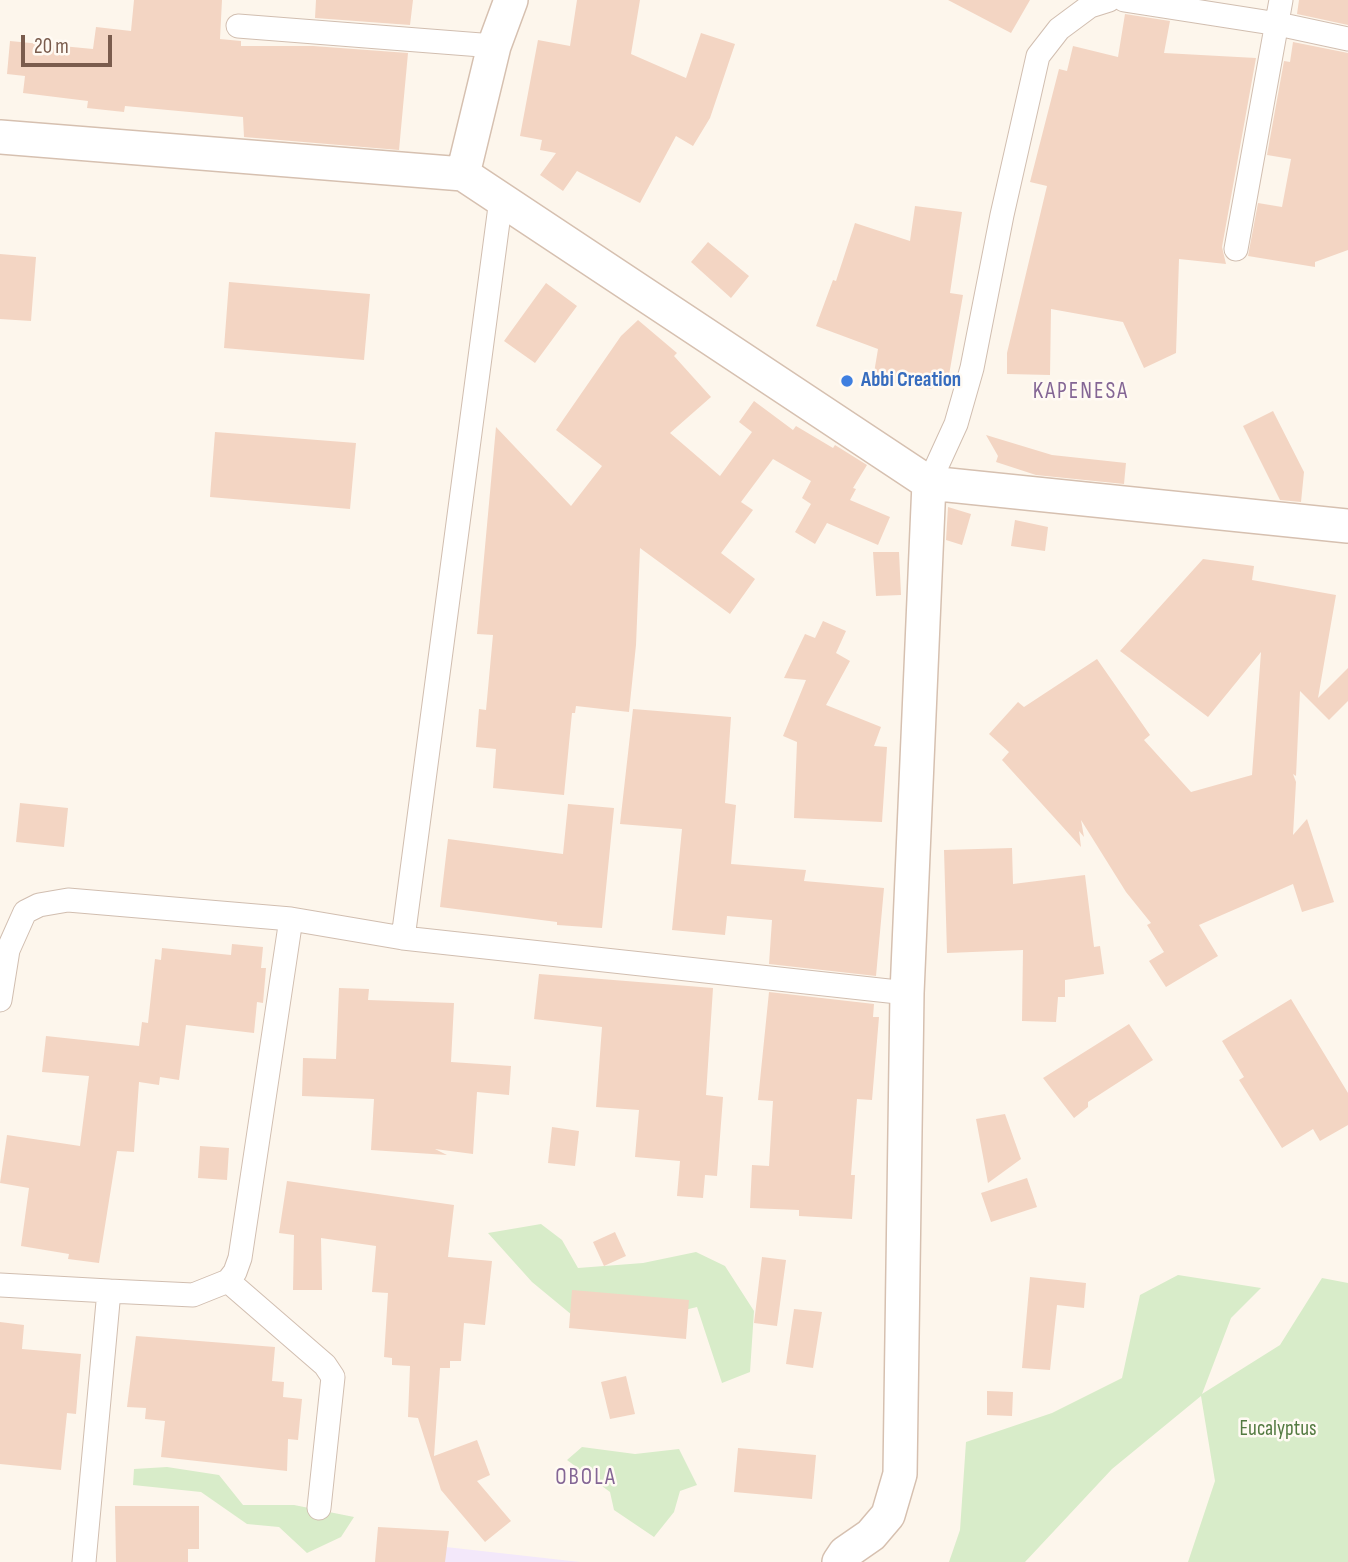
<!DOCTYPE html>
<html>
<head>
<meta charset="utf-8">
<style>
  body { margin:0 }
  #map { position:relative; width:1348px; height:1562px; overflow:hidden; background:#fdf6ec; font-family:"Sofia Sans Condensed",sans-serif }
  canvas { display:block }
  .scale { position:absolute; left:21px; top:35px; width:91px; height:32px; box-sizing:border-box; border:4px solid #7a5c4d; border-top:0; padding-left:9px; font-size:21px; line-height:24px; white-space:nowrap; color:#7a5c4d; -webkit-text-stroke:5px #fffaf3; paint-order:stroke }
</style>
</head>
<body>
<div id="map">
<canvas width="1348" height="1562"></canvas>
<div class="scale">20 m</div>
</div>
<script>
const c = document.querySelector('canvas').getContext('2d');
c.lineJoin = 'round';
function paint(path, color) { c.fillStyle = color; c.fill(path, 'evenodd'); }
const toPath = rows => new Path2D(rows.map(r => 'M' + r).join(''));
function stroke(path, color, width, dash) { c.strokeStyle = color; c.lineWidth = width; c.lineCap = dash ? 'butt' : 'round'; c.setLineDash(dash || []); c.stroke(path); }
function write(font, color, halo, rows, align = 'center') {
  c.font = font + ' "Sofia Sans Condensed",sans-serif'; c.lineWidth = 5; c.setLineDash([]); c.textBaseline = 'middle'; c.strokeStyle = halo; c.fillStyle = color; for (const [text, x, y, turn = 0] of rows) {
    c.save(); c.translate(x, y); c.rotate((+turn || 0) * Math.PI / 180); c.textAlign = isNaN(turn) ? turn : align; if (halo) c.strokeText(text, 0, 0); c.fillText(text, 0, 0); c.restore();
  }
}
paint(toPath([
  [428,1545,580,1562,427,1562]
]), '#f3e8fa');
paint(toPath([
  [541,1224,562,1240,578,1268,643,1263,696,1252,725,1266,754,1311,750,1372,722,1383,697,1307,626,1324,572,1315,532,1282,488,1233],
  [1178,1275,1261,1288,1231,1318,1202,1394,1280,1345,1322,1278,1348,1283,1348,1562,1188,1562,1215,1481,1201,1396,1112,1469,1025,1562,949,1562,960,1530,966,1442,1052,1413,1122,1378,1140,1295],
  [582,1447,635,1454,679,1449,697,1485,680,1491,674,1512,654,1537,614,1510,610,1492,567,1460],
  [167,1467,219,1475,243,1505,294,1505,354,1517,341,1537,307,1553,279,1527,247,1524,201,1492,133,1485,134,1469]
]), '#d8ecc9');
paint(toPath([
  [134,0,222,0,220,39,241,41,241,46,313,46,408,53,399,150,244,137,243,117,125,106,124,112,87,108,88,101,23,93,25,76,7,74,10,41,93,49,96,27,131,31],
  [316,0,413,0,410,25,315,18],
  [577,0,640,0,631,54,686,78,701,33,735,44,710,118,693,146,676,136,640,203,577,171,563,191,540,175,556,153,540,150,542,140,520,136,538,40,570,46],
  [948,0,1030,0,1011,33],
  [1299,0,1348,0,1348,25,1297,14],
  [1125,14,1170,21,1164,53,1256,58,1222,247,1226,264,1179,259,1176,353,1144,368,1123,322,1051,309,1050,375,1007,374,1007,353,1047,186,1030,182,1059,69,1067,71,1073,46,1118,57],
  [1293,42,1348,53,1348,250,1315,262,1315,267,1248,256,1258,203,1282,207,1291,159,1267,155,1284,61,1290,62],
  [915,206,962,212,950,293,963,295,949,375,931,389,873,379,878,349,816,326,833,280,836,281,855,223,910,241],
  [708,242,749,276,731,298,691,262],
  [0,254,36,257,31,321,0,319],
  [229,282,370,294,364,360,224,348],
  [546,283,577,306,535,363,504,341],
  [638,320,677,353,674,356,711,397,670,433,720,476,752,432,739,422,754,401,793,430,796,426,833,448,835,445,867,465,853,488,856,489,850,500,890,517,878,545,827,523,815,544,795,532,811,504,802,498,811,481,773,459,741,502,753,510,721,553,755,579,730,614,640,548,636,645,629,712,576,706,575,713,572,713,564,795,493,788,496,749,476,747,479,709,486,710,493,635,477,634,496,427,571,506,602,466,556,430,621,336],
  [1273,411,1304,472,1301,502,1280,500,1243,426],
  [215,432,356,443,350,509,210,497],
  [986,435,1052,455,1126,463,1124,484,1036,475,996,462,998,456],
  [948,507,971,514,962,545,946,540],
  [1015,520,1048,527,1045,551,1011,546],
  [873,552,899,552,901,595,876,596],
  [1203,559,1254,566,1252,580,1336,595,1318,698,1348,668,1348,701,1329,720,1300,691,1296,776,1293,774,1296,782,1293,835,1307,819,1334,902,1302,912,1293,884,1199,925,1218,956,1166,987,1149,961,1164,952,1147,925,1151,923,1126,892,1081,820,1084,837,1079,831,1081,847,1002,760,1009,752,989,734,1018,702,1024,707,1097,659,1150,735,1144,740,1191,792,1252,775,1261,652,1208,717,1120,651],
  [823,621,846,631,836,653,850,661,826,705,881,727,874,746,887,747,882,822,794,818,797,742,783,736,806,680,784,678,805,634,815,638],
  [633,709,731,717,725,803,736,805,731,864,806,870,804,881,884,888,876,976,769,964,772,920,727,916,725,935,672,930,682,829,620,824],
  [20,803,68,808,64,847,16,842],
  [568,804,614,808,602,928,557,925,557,922,440,907,448,839,563,854],
  [1012,848,1013,884,1085,875,1094,947,1100,946,1104,974,1065,980,1065,997,1058,997,1056,1022,1022,1021,1023,950,947,953,944,850],
  [232,944,263,947,261,968,266,968,263,1003,257,1002,254,1033,186,1025,179,1080,160,1077,159,1085,139,1082,134,1152,117,1151,99,1263,68,1259,69,1254,21,1246,29,1188,0,1183,7,1135,80,1146,89,1076,42,1072,46,1036,139,1046,142,1022,148,1023,155,959,161,960,162,948,231,955],
  [539,974,713,988,706,1095,723,1097,717,1176,705,1175,703,1198,677,1196,680,1161,635,1157,639,1110,596,1107,602,1027,534,1019],
  [339,988,369,989,368,1000,454,1003,451,1062,511,1066,509,1095,477,1092,473,1154,435,1149,447,1155,371,1150,374,1099,302,1096,303,1058,336,1059],
  [769,992,874,1004,873,1017,879,1017,872,1100,857,1099,851,1175,855,1175,852,1219,799,1216,799,1210,750,1208,752,1165,769,1166,773,1101,758,1100],
  [1291,999,1348,1093,1348,1125,1320,1141,1313,1129,1282,1148,1239,1080,1244,1077,1222,1041],
  [1129,1024,1153,1060,1088,1102,1088,1107,1074,1118,1043,1078],
  [1005,1114,1021,1159,988,1183,976,1119],
  [552,1127,579,1131,575,1166,548,1163],
  [200,1146,229,1148,227,1180,198,1178],
  [1027,1178,1037,1207,991,1222,981,1193],
  [287,1181,454,1205,448,1257,492,1261,485,1325,464,1323,461,1361,450,1361,450,1368,440,1368,434,1456,477,1440,490,1475,477,1481,511,1521,485,1542,441,1490,418,1418,408,1417,410,1366,392,1365,392,1358,384,1357,388,1293,372,1292,376,1246,321,1238,322,1290,293,1290,294,1235,279,1233],
  [615,1232,626,1256,604,1266,593,1242],
  [762,1257,786,1260,777,1326,754,1323],
  [1030,1277,1086,1283,1084,1308,1057,1305,1050,1370,1022,1368],
  [572,1290,689,1300,686,1339,569,1328],
  [794,1309,822,1312,813,1368,786,1364],
  [0,1322,24,1325,22,1349,81,1354,76,1414,67,1413,61,1470,0,1464],
  [136,1336,275,1347,272,1381,284,1382,283,1397,302,1399,298,1440,288,1439,287,1471,161,1457,165,1421,145,1419,146,1408,127,1407],
  [626,1376,635,1414,610,1419,601,1382],
  [987,1391,1013,1392,1012,1416,987,1415],
  [738,1448,816,1455,812,1499,734,1492],
  [115,1506,199,1506,199,1549,188,1549,188,1562,116,1562],
  [378,1527,449,1531,445,1562,375,1562]
]), '#f3d5c3');
const street = toPath([
  [1124,0,1278,24,1348,39],
  [238,26,494,46],
  [1236,249,1281,0],
  [929,483,956,424,972,368,1002,215,1038,56,1059,29,1090,6,1109,0],
  [403,938,501,199],
  [0,1000,8,950,25,912,39,905,68,900,291,919,403,938,907,993],
  [228,1281,325,1365,333,1377,319,1508],
  [0,1285,109,1291],
  [84,1562,109,1291,193,1295,228,1281,235,1272,240,1258,291,919]
]);
const secondary = toPath([
  [0,137,463,174,929,483,1348,526],
  [463,174,494,46,511,0],
  [839,1562,845,1553,871,1535,888,1515,900,1474,907,993,929,483]
]);
stroke(street, '#d1beb0', 25);
stroke(secondary, '#d6c0b0', 36);
stroke(street, '#fff', 23);
stroke(secondary, '#fff', 33);
for (const [x, y, r, color] of [
  [847,381,7,"#3f7fe0"]
]) { const dot = new Path2D(); dot.arc(x, y, r, 0, 2 * Math.PI); c.fillStyle = color; c.fill(dot); stroke(dot, '#fffaf3', 2.5); }
write('bold 21px', '#366cbe', '#fffaf3', [
  ["Abbi Creation",861,381]
], 'left');
write('21px', '#537a41', '#fffaf3', [
  ["Eucalyptus",1278,1430]
]);
c.letterSpacing = '2px';
write('23px', '#846695', '#fffaf3', [
  ["KAPENESA",1081,392],
  ["OBOLA",586,1478]
]);
c.letterSpacing = '0px';
</script>
</body>
</html>
